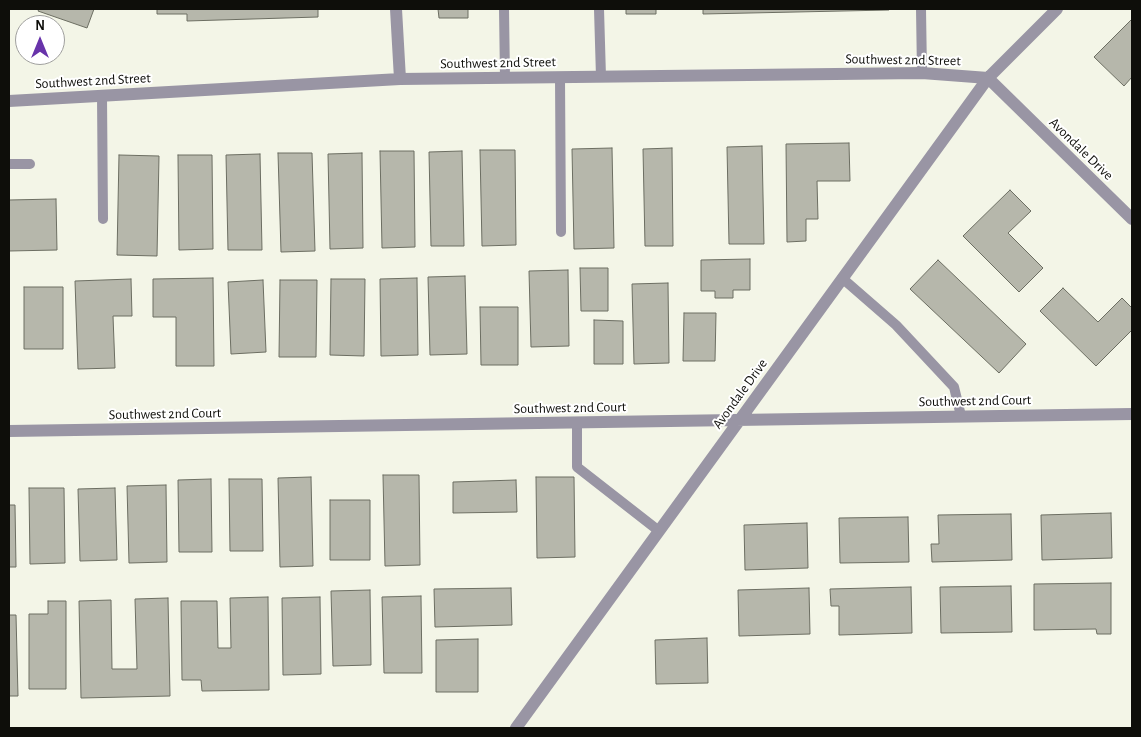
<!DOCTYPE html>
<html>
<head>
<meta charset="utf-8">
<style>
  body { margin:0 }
  #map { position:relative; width:1141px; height:737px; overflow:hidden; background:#f3f5e7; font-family:"Alegreya Sans",sans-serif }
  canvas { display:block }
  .frame { position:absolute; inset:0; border:10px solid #0e0e0a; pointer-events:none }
  .north { position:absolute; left:15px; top:15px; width:50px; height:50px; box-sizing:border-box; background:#fff; border:1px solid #9f9f9d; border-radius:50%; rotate:0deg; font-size:14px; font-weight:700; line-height:20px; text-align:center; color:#0e0e0a }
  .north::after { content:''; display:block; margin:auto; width:18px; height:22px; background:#6833aa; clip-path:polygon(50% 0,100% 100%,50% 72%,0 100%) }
</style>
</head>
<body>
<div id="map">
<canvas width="1141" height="737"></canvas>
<div class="frame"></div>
<div class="north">N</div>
</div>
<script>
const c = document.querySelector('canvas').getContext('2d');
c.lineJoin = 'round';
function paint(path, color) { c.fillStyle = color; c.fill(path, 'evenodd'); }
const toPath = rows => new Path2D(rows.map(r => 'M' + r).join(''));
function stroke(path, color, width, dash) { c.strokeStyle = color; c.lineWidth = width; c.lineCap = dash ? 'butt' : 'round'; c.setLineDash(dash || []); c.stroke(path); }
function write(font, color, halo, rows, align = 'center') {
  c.font = font + ' "Alegreya Sans",sans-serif'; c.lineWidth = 4; c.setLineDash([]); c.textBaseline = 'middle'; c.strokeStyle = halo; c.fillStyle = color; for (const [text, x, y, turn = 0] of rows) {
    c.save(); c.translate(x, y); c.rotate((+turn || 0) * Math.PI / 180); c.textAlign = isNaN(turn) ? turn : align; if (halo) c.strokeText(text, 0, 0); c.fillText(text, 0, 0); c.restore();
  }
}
const building = toPath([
  [39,9,94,9,87,28,38,11,39,9],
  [157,9,318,9,318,17,187,21,187,14,157,14,157,9],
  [438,9,468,9,468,18,439,18,438,9],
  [626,9,656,9,656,14,626,14,626,9],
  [703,9,889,9,889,10,703,14,703,9],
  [1132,19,1132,77,1124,86,1094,57,1132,19],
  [849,143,850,181,817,181,818,219,806,219,806,241,787,242,786,144,849,143],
  [762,146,764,244,729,244,727,147,762,146],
  [612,148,614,248,574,249,572,149,612,148],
  [672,148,673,246,645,246,643,149,672,148],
  [480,150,515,150,516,245,482,246,480,150],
  [380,151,414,151,415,247,382,248,380,151],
  [462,151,464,246,431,246,429,152,462,151],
  [278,153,312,153,315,251,281,252,278,153],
  [362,153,363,248,330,249,328,154,362,153],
  [260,154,262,250,228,250,226,155,260,154],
  [119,155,159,156,157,256,117,255,119,155],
  [178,155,212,155,213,249,179,250,178,155],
  [1010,190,1031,211,1008,233,1043,268,1019,292,963,236,1010,190],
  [56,199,57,250,9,251,9,200,56,199],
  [750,259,750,290,733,290,733,298,715,298,715,291,701,291,701,260,750,259],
  [938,260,1026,344,999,373,910,289,938,260],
  [580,268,608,268,608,311,581,311,580,268],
  [568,270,569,346,531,347,529,271,568,270],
  [465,276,467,354,430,355,428,277,465,276],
  [213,278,214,366,176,366,176,317,153,317,153,279,213,278],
  [417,278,418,355,381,356,380,279,417,278],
  [131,279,132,316,113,316,115,368,78,369,75,281,131,279],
  [331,279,365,279,364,356,330,355,331,279],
  [263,280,266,352,231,354,228,282,263,280],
  [280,280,317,280,316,357,279,357,280,280],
  [668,283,669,363,634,364,632,284,668,283],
  [24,287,63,287,63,349,24,349,24,287],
  [1063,288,1098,322,1122,298,1132,308,1132,330,1096,366,1040,311,1063,288],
  [480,307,518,307,518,365,481,365,480,307],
  [684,313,716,313,715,361,683,361,684,313],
  [594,320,623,321,623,364,594,364,594,320],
  [383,475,419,475,420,565,385,566,383,475],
  [311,477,313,566,280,567,278,478,311,477],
  [536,477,574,477,575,557,537,558,536,477],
  [211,479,212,552,179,552,178,480,211,479],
  [229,479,262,479,263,551,230,551,229,479],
  [516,480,517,512,453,513,453,482,516,480],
  [166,485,167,562,129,563,127,486,166,485],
  [29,488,64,488,65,563,30,564,29,488],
  [115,488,117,560,80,561,78,489,115,488],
  [330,500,370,500,370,560,330,560,330,500],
  [9,505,15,505,16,567,9,567,9,505],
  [1111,513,1112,558,1042,560,1041,515,1111,513],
  [1011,514,1012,560,932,562,931,544,939,544,938,515,1011,514],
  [908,517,909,562,840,563,839,518,908,517],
  [807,523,808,568,745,570,744,525,807,523],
  [1111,583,1111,634,1097,634,1096,629,1034,630,1034,584,1111,583],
  [1011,586,1012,632,941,633,940,587,1011,586],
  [911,587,912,633,839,635,839,606,831,606,830,589,911,587],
  [511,588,512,625,435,627,434,589,511,588],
  [809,588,810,634,739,636,738,590,809,588],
  [370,590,371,665,333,666,331,591,370,590],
  [421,596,422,673,384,673,382,597,421,596],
  [268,597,269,690,202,691,201,680,182,680,181,601,217,601,218,648,231,648,230,598,268,597],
  [320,597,321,674,283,675,282,598,320,597],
  [168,598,170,696,81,698,79,601,111,600,112,669,137,669,135,599,168,598],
  [48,601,66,601,66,689,29,689,29,614,48,614,48,601],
  [9,615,16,615,18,696,9,696,9,615],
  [707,638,708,683,656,684,655,640,707,638],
  [478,639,478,692,436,692,436,640,478,639]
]);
paint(building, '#b6b7ab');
stroke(building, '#6c6e62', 1);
stroke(toPath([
  [504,9,505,78],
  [599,9,601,77],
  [921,9,922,73],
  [560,78,561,232],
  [102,96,103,219],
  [9,164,30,164],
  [842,278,896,325,954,387,961,416],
  [577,423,577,467,659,531]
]), '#9995a4', 10);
stroke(toPath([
  [396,9,400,79],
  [9,101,400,79,922,73,988,78,1132,219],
  [9,431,1132,414],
  [516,728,988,78,1057,9]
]), '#9995a4', 12);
write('14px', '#0e0e0a', '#fff', [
  ["Southwest 2nd Street",903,60,1],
  ["Southwest 2nd Street",498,63,-1],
  ["Southwest 2nd Street",93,81,-3],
  ["Avondale Drive",1081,149,44],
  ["Avondale Drive",740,394,-54],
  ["Southwest 2nd Court",975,401,-1],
  ["Southwest 2nd Court",570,408,-1],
  ["Southwest 2nd Court",165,414,-1]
]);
</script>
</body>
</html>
